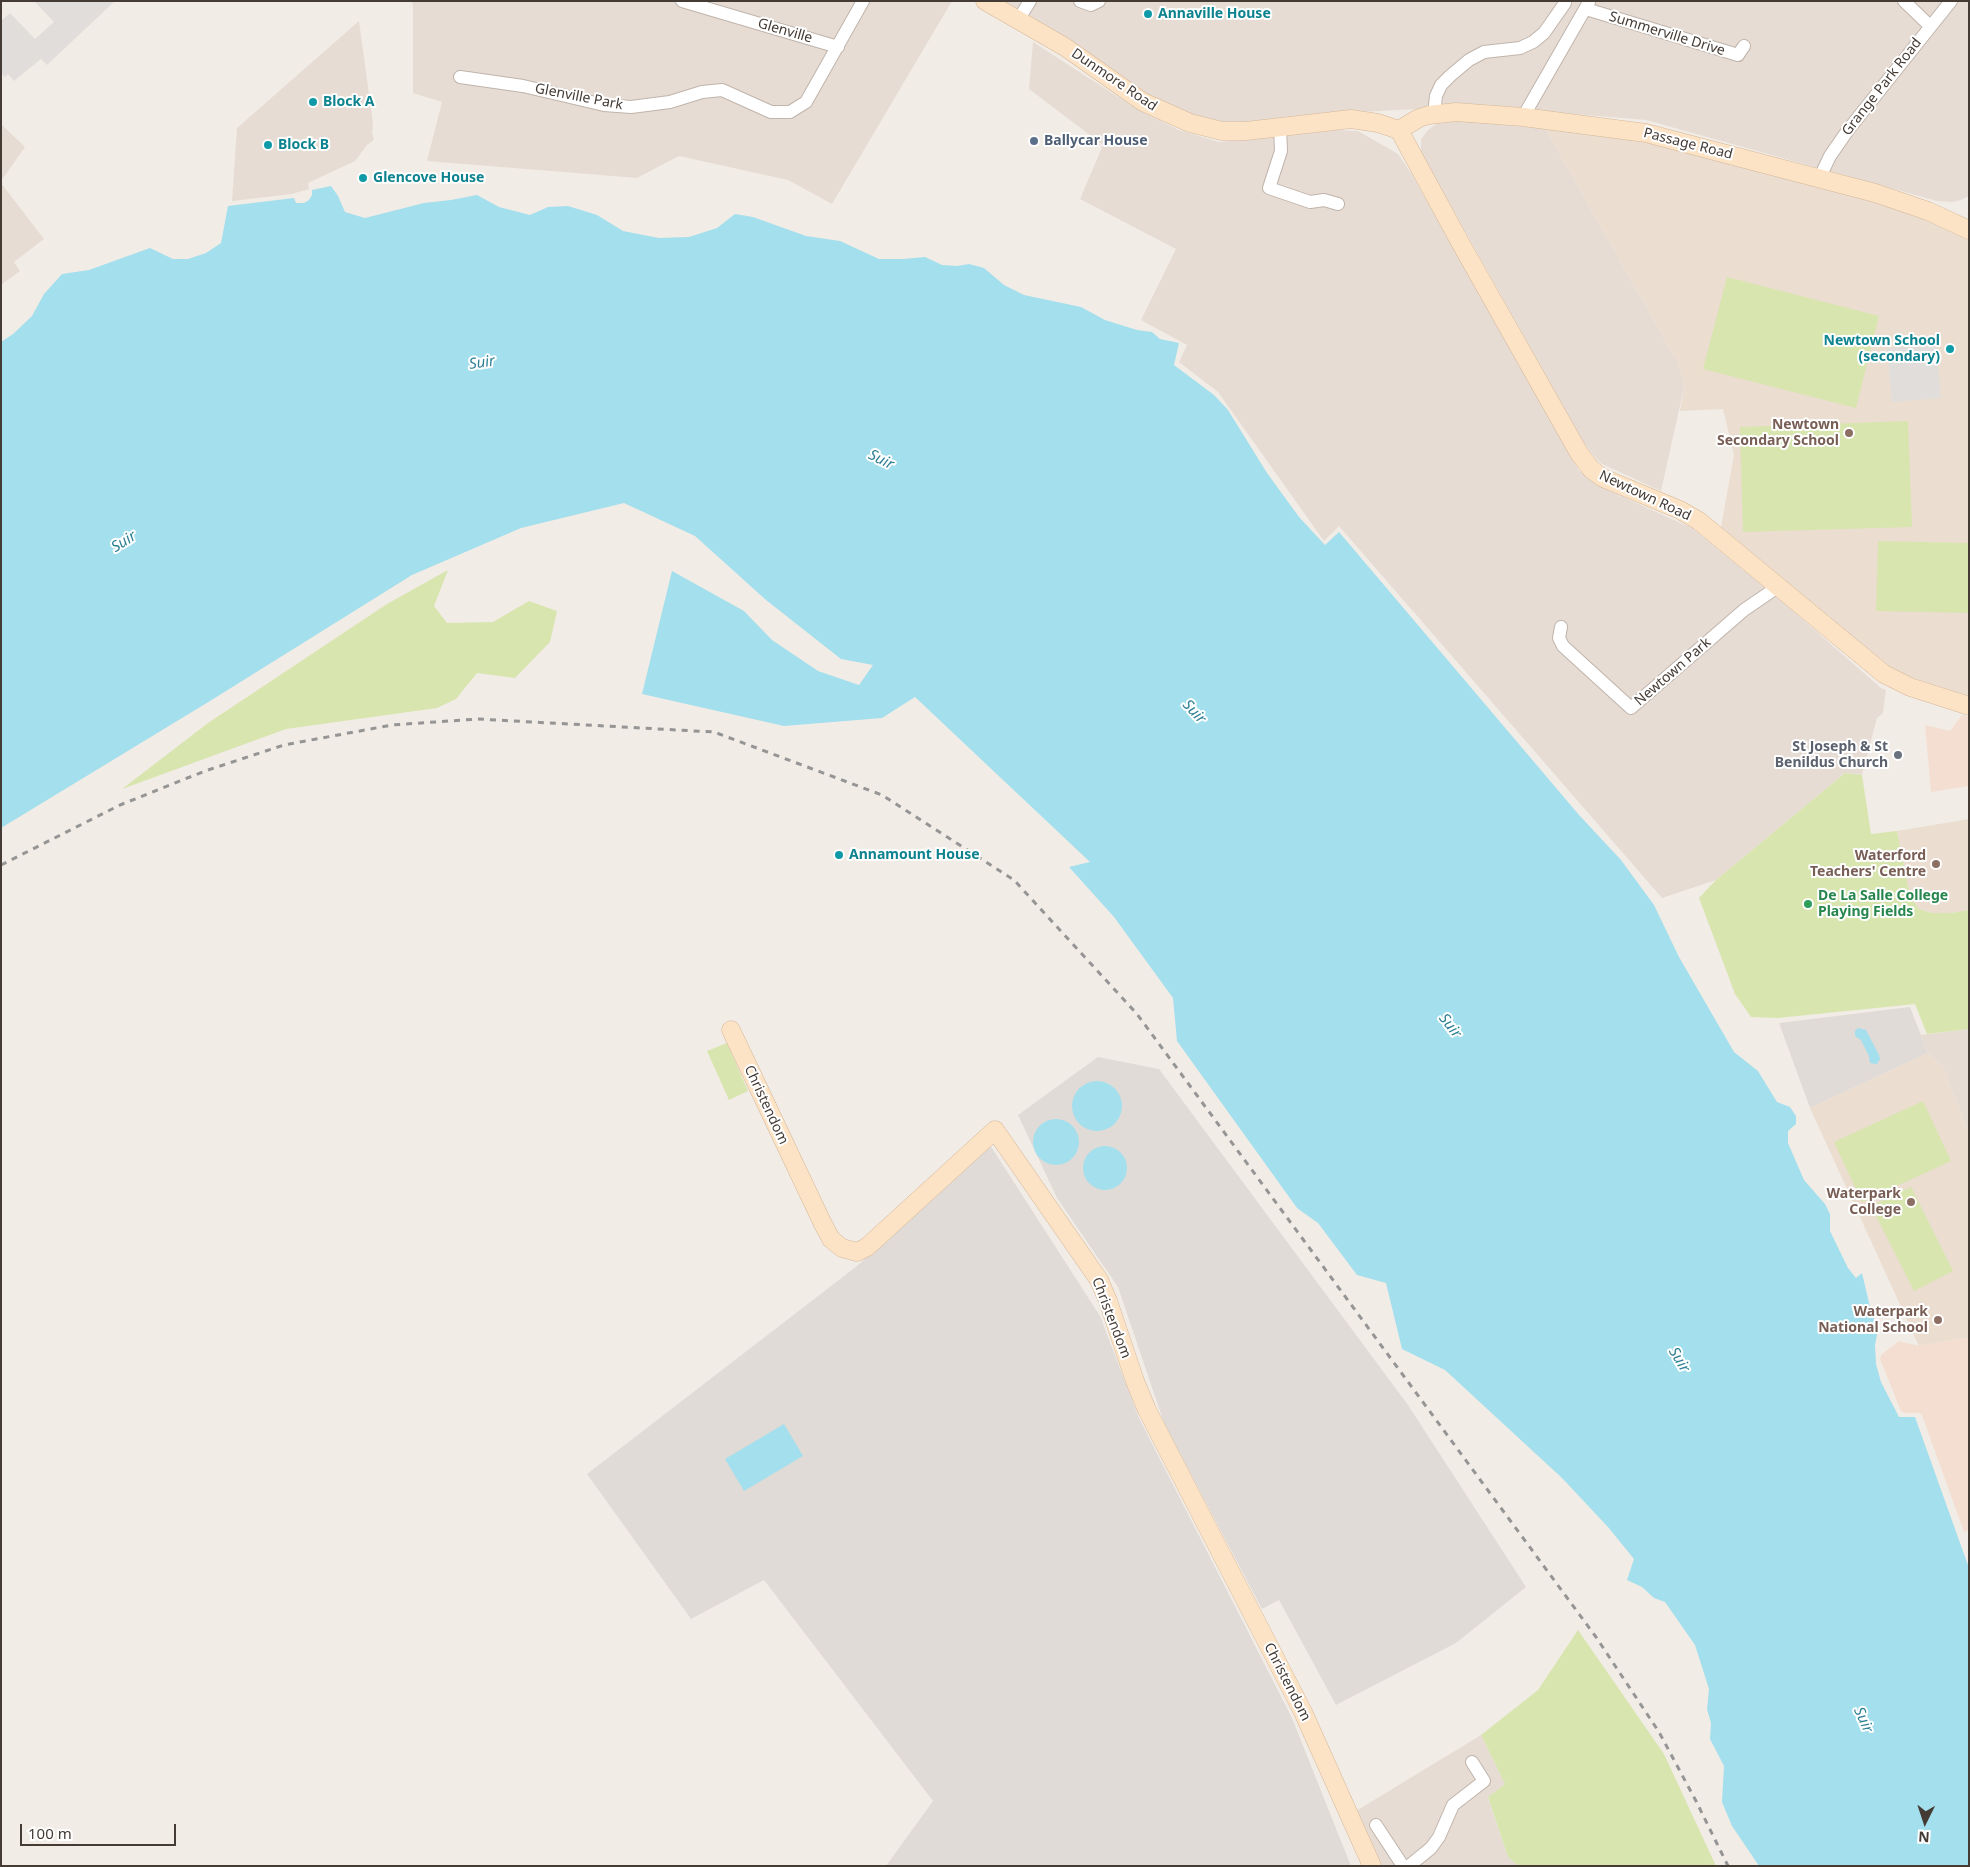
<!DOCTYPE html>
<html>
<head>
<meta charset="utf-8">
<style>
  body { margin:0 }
  #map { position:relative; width:1970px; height:1867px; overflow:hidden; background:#f2ece6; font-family:"Noto Sans",sans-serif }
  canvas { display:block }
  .frame { position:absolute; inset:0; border:2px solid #443b35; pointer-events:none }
  .north { position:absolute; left:1900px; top:1797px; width:50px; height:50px; -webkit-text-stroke:4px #fff; paint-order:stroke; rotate:184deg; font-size:14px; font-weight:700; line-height:20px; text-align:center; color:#443b35 }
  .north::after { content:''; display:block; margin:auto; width:18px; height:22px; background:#443b35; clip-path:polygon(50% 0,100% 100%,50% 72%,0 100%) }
  .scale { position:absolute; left:20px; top:1824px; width:156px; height:22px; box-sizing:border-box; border:2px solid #443b35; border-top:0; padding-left:6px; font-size:15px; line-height:18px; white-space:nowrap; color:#443b35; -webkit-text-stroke:4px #fff; paint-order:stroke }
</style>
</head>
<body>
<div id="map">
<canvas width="1970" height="1867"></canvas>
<div class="frame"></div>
<div class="north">N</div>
<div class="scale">100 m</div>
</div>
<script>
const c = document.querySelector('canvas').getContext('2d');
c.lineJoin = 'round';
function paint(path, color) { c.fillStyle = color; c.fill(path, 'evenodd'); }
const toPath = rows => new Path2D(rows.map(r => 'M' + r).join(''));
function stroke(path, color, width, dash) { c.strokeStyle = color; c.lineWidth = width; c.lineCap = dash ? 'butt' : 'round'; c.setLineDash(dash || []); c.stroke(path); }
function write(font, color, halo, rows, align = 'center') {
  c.font = font + ' "Noto Sans",sans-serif'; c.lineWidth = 4; c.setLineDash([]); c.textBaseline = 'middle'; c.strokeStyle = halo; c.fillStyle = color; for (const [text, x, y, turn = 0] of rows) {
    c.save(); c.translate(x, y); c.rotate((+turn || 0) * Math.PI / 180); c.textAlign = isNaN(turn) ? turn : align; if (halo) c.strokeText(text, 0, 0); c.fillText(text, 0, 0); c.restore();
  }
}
paint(toPath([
  [412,1,952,1,832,204,788,180,679,156,637,178,427,161,442,102,413,93,413,7],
  [1002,1,1969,1,1969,196,1961,200,1952,202,1937,201,1646,120,1476,106,1361,112,1237,123,1207,121,1149,97,1017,9],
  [359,21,373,123,372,132,374,140,367,145,355,161,308,183,309,189,292,194,232,201,237,128],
  [1033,42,1140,111,1179,130,1219,142,1337,130,1358,131,1398,154,1411,173,1579,471,1590,476,1607,490,1692,528,1785,604,1881,688,1886,690,1883,713,1877,718,1862,775,1845,773,1716,880,1662,898,1339,526,1324,541,1218,392,1179,362,1187,345,1141,320,1176,249,1080,199,1103,145,1029,89],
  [1443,119,1545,128,1679,365,1685,383,1661,491,1600,463,1584,443,1421,152,1421,139,1428,130],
  [1,124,25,147,1,181],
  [1,183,44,239,14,262,20,271,1,285],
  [1969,1029,1969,1134,1943,1067,1928,1053,1921,1035],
  [1481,1735,1505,1784,1488,1798,1508,1857,1519,1866,1380,1866,1356,1811]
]), '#e6dcd4');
paint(toPath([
  [1962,715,1969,717,1969,786,1931,792,1925,725,1950,731],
  [1969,1337,1969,1530,1964,1532,1922,1415,1919,1413,1904,1413,1901,1411,1880,1359,1881,1355,1899,1341,1919,1346]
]), '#f4ded1');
paint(toPath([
  [1910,1007,1928,1053,1810,1108,1779,1023],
  [1098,1057,1159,1069,1408,1405,1526,1587,1456,1643,1336,1705,1279,1600,1262,1609,1164,1423,1118,1287,1057,1198,1018,1115],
  [990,1145,1100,1316,1139,1418,1292,1718,1351,1866,886,1866,933,1801,764,1580,691,1619,587,1474,857,1266]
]), '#e1dbd7');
paint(toPath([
  [1545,128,1636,139,1835,190,1914,214,1969,240,1969,696,1892,671,1721,527,1734,455,1723,409,1680,411,1685,383,1679,365],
  [1969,819,1969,910,1951,913,1932,913,1919,909,1910,898,1897,831],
  [1928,1053,1943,1067,1969,1134,1969,1337,1919,1346,1810,1108]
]), '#ebddd0');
paint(toPath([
  [1727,277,1879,316,1856,408,1703,369],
  [1908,421,1912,527,1743,532,1740,427],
  [1878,541,1969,543,1969,613,1876,611],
  [448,570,434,606,447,623,493,622,529,601,557,611,550,642,515,678,477,673,456,699,437,708,286,729,122,789,208,723,387,604],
  [1845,773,1862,775,1871,834,1897,831,1910,897,1919,909,1932,913,1951,913,1969,910,1969,1029,1927,1034,1915,1004,1778,1018,1751,1017,1735,994,1699,898,1716,880],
  [727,1043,748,1091,729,1100,707,1051],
  [1923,1101,1951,1161,1862,1202,1834,1142],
  [1911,1187,1953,1271,1914,1291,1871,1206],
  [1578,1630,1664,1754,1716,1866,1519,1866,1508,1857,1488,1797,1505,1784,1481,1735,1538,1690]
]), '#d8e5af');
paint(toPath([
  [34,1,115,1,47,65,41,59,14,81,8,74,5,77,1,73,1,21,10,13,35,39,54,22],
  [1936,344,1941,398,1892,402,1887,348]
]), '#e0dddb');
paint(toPath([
  [331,186,338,196,345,212,365,218,424,203,451,200,477,195,499,207,530,215,548,207,568,206,597,215,623,231,659,238,689,237,717,228,735,214,753,217,806,236,840,241,879,259,903,259,925,257,942,265,957,266,969,264,984,268,1004,285,1024,295,1081,307,1105,320,1137,330,1152,332,1160,339,1179,343,1174,365,1214,395,1228,410,1267,473,1299,517,1325,545,1339,532,1579,815,1621,860,1654,905,1679,957,1734,1052,1758,1071,1777,1102,1790,1107,1796,1116,1796,1124,1788,1131,1788,1143,1804,1180,1825,1204,1830,1214,1830,1231,1848,1268,1856,1278,1862,1273,1870,1307,1878,1330,1875,1345,1876,1364,1881,1382,1899,1417,1915,1417,1969,1568,1969,1866,1759,1866,1732,1826,1722,1802,1724,1766,1710,1739,1711,1723,1707,1709,1709,1689,1695,1645,1665,1602,1654,1598,1642,1587,1627,1580,1634,1559,1608,1527,1562,1478,1445,1370,1402,1349,1386,1283,1357,1275,1318,1223,1297,1208,1177,1041,1173,998,1114,917,1069,867,1090,862,915,697,882,718,784,726,642,694,672,571,744,611,772,640,818,671,859,685,873,665,841,659,766,600,695,536,624,503,521,528,412,575,210,701,1,828,1,342,13,334,32,316,44,294,62,274,89,270,150,248,173,259,188,259,206,253,221,243,228,206,294,198,296,203,304,203,309,200,312,195,312,190],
  [1858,1028,1866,1030,1879,1055,1880,1059,1877,1064,1870,1063,1869,1056,1861,1040,1855,1036,1855,1031],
  '1072 1106a25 25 0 1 1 50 0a25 25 0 1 1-50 0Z',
  '1033 1142a23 23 0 1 1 46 0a23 23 0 1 1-46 0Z',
  '1083 1168a22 22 0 1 1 44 0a22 22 0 1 1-44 0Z',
  [784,1424,803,1456,744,1491,725,1459]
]), '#a3dfed');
const street = toPath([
  [682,1,838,47],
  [1080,1,1091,5,1099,1],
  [1904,1,1930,26],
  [1586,9,1738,55,1744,46],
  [1018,20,1030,1],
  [460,77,523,86,604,105,631,107,670,102,702,92,722,90,771,112,790,112,806,102,863,1],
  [1434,114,1436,96,1441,85,1450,76,1469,60,1484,52,1520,48,1533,42,1544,33,1565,3],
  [1523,117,1589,2],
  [1280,127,1281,151,1269,188,1310,202,1324,200,1338,204],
  [1820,177,1830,156,1848,130,1951,1],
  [1561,627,1559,638,1563,646,1631,708,1744,610,1779,586],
  [1376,1825,1403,1866],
  [1409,1866,1431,1848,1439,1837,1453,1805,1484,1781,1472,1762]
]);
const secondary = toPath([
  [985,1,1065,47,1143,102,1190,123,1222,131,1246,131,1351,119,1378,123,1399,130],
  [1399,130,1461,244,1579,453,1591,469,1603,478,1680,510,1699,521,1884,674,1910,687,1969,706],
  [1399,130,1419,118,1429,115,1456,112,1523,117,1646,133,1875,193,1928,211,1969,230],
  [731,1030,822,1222,831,1239,842,1248,857,1252,867,1247,995,1130,1099,1280,1108,1301,1135,1381,1147,1410,1303,1712,1372,1866]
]);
stroke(street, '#c0b4ab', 14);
stroke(secondary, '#d4b799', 19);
stroke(street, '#fff', 12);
stroke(secondary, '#fce3c5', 18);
stroke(toPath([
  [1,865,120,805,205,771,284,745,392,725,478,719,714,732,882,795,1014,880,1137,1014,1596,1637,1659,1732,1696,1801,1728,1866]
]), '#959595', 3, [6, 6]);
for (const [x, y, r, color] of [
  [1148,14,5,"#0f9aa8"],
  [313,102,5,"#0f9aa8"],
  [1034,141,5,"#5c6f8a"],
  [268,145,5,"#0f9aa8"],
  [363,178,5,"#0f9aa8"],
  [1950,349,5,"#0f9aa8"],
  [1849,433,5,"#8d6e63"],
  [1898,755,5,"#6b7280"],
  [839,855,5,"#0f9aa8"],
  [1936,864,5,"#8d6e63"],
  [1808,904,5,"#2e9e5b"],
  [1911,1202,5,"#8d6e63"],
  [1938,1320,5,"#8d6e63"]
]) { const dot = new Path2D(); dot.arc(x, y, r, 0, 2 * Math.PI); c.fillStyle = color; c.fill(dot); stroke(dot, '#fff', 2); }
write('bold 14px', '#0d838f', '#fff', [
  ["Annaville House",1158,14],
  ["Block A",323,102],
  ["Block B",278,145],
  ["Glencove House",373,178],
  ["Newtown School",1940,341,"right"],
  ["(secondary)",1940,357,"right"],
  ["Annamount House",849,855]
], 'left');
write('14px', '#443b35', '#fff', [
  ["Glenville",785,31,16],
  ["Summerville Drive",1667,34,17],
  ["Dunmore Road",1114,80,34],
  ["Grange Park Road",1882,87,-52],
  ["Glenville Park",579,97,11],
  ["Passage Road",1688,144,14],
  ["Newtown Road",1645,496,25],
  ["Newtown Park",1673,672,-41],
  ["Christendom",766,1105,65],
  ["Christendom",1111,1318,69],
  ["Christendom",1287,1682,63]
]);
write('bold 14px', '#4e5e75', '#fff', [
  ["Ballycar House",1044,141]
], 'left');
write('bold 14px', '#785e54', '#fff', [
  ["Newtown",1839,425],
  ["Secondary School",1839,441],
  ["Waterford",1926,856],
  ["Teachers' Centre",1926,872],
  ["Waterpark",1901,1194],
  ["College",1901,1210],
  ["Waterpark",1928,1312],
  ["National School",1928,1328]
], 'right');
write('bold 14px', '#5b616d', '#fff', [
  ["St Joseph & St",1888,747],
  ["Benildus Church",1888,763]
], 'right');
write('bold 14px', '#27864d', '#fff', [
  ["De La Salle College",1818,896],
  ["Playing Fields",1818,912]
], 'left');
write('italic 15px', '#2e8095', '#fff', [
  ["Suir",482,363,-8],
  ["Suir",881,460,26],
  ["Suir",124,542,-32],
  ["Suir",1194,712,47],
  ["Suir",1450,1026,52],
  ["Suir",1679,1360,59],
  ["Suir",1863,1720,66]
]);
</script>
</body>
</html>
